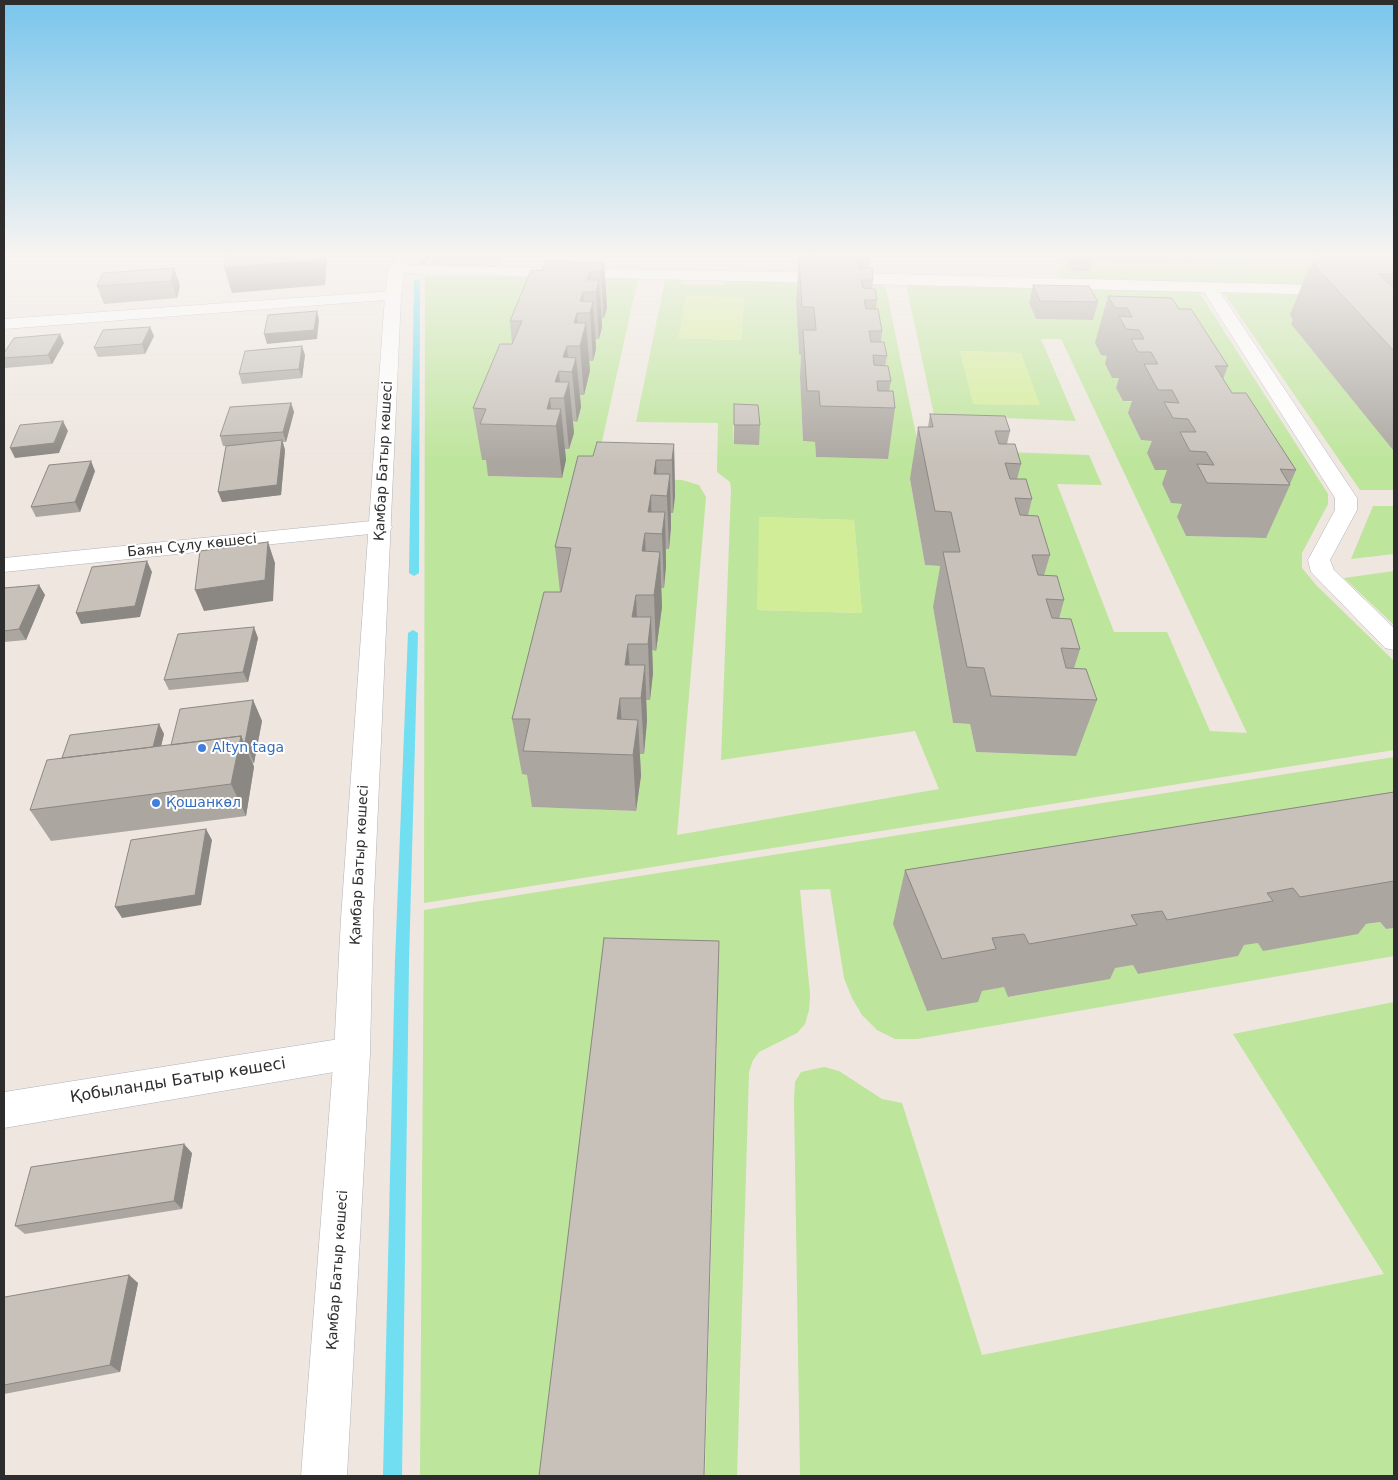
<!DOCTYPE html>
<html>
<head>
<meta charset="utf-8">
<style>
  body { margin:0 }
  #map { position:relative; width:1398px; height:1480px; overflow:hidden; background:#eee6df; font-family:"DejaVu Sans",sans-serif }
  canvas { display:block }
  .frame { position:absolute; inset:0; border:5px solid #2d2d2d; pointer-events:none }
</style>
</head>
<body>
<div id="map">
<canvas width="1398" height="1480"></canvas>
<div class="frame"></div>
</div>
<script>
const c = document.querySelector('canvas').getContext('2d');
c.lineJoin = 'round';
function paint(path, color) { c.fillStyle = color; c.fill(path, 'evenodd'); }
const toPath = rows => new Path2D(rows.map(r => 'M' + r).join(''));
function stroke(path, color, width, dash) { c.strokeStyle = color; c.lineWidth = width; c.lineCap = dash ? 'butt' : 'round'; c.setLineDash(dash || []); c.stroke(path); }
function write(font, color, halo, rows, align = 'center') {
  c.font = font + ' "DejaVu Sans",sans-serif'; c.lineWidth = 4; c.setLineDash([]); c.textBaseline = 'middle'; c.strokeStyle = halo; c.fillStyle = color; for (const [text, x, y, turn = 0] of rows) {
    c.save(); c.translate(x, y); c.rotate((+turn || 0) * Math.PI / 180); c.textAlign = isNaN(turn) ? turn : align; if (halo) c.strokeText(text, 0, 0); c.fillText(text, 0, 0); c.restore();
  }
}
paint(toPath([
  [436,256,502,256,495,268,428,266],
  [1064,256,1361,260,1394,287,1067,280,1058,275],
  [425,276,638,278,594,478,682,480,699,485,706,497,677,835,939,789,915,731,721,760,731,489,730,482,717,472,718,423,636,422,665,280,681,280,682,284,723,285,726,281,885,284,919,449,1089,455,1102,485,1057,484,1114,632,1167,632,1210,731,1247,733,1061,339,1041,339,1076,421,934,415,906,285,1199,292,1328,494,1328,504,1302,553,1302,568,1316,585,1394,661,1394,750,424,903],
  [808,295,864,296,865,306,854,306,854,314,866,314,868,326,856,326,857,335,869,336,871,347,859,347,860,351,860,357,873,357,876,379,863,379,865,391,878,391,880,405,867,405,868,415,881,416,884,431,870,431,872,442,885,442,888,459,816,457,815,442,803,441,800,378,812,378,810,355,799,354,796,304,808,304],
  [686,296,744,298,741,340,679,338],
  [1029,303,1084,304,1093,320,1036,319],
  [550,307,607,308,604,318,593,318,590,326,602,327,599,339,587,339,584,348,596,349,593,361,581,361,578,371,590,372,584,395,571,395,568,407,580,407,577,421,564,421,560,432,574,433,569,449,555,449,552,460,566,461,562,478,489,476,494,460,482,459,507,393,519,393,527,369,516,368,536,316,547,316],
  [1095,343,1157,345,1164,356,1175,357,1209,415,1197,415,1213,443,1226,444,1272,522,1257,522,1266,538,1186,536,1177,517,1193,518,1187,504,1171,503,1162,484,1177,484,1169,470,1155,469,1148,453,1161,454,1155,441,1141,440,1129,414,1142,414,1139,409,1136,402,1123,401,1116,388,1129,388,1124,378,1112,378,1105,365,1118,364,1113,356,1101,355],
  [960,351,1021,353,1039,405,974,404],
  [733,424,757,424,759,444,734,444],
  [922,465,994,467,998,483,984,483,987,496,1002,496,1008,516,993,516,997,532,1013,533,1018,552,1002,552,1004,560,1007,569,1023,570,1034,609,1018,609,1023,630,1041,631,1047,655,1030,655,1035,674,1053,675,1061,704,1043,704,1048,723,1067,725,1076,756,976,752,970,724,953,723,933,607,948,607,940,566,925,565,910,479,924,479],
  [601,494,675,496,673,513,658,513,656,527,671,528,669,549,653,549,650,566,666,567,664,588,647,587,645,606,661,607,656,650,639,650,635,672,653,673,650,700,632,699,629,720,647,721,644,754,624,753,621,775,641,776,636,811,533,807,539,775,522,774,551,647,567,647,577,603,561,601,583,509,597,509],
  [760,517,854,520,862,613,758,610],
  [1224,293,1394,297,1290,315,1294,321,1291,324,1394,450,1394,490,1360,490],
  [1373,506,1394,506,1394,554,1351,559],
  [1394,571,1394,625,1344,578],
  [1394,757,1394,841,973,992,1004,987,1009,997,1109,979,1104,969,1133,965,1138,974,1237,956,1232,947,1380,922,1386,929,1394,928,1394,956,917,1039,895,1039,877,1030,862,1015,852,998,844,978,830,889,800,890,810,994,809,1010,805,1024,797,1033,759,1052,753,1060,749,1072,737,1476,705,1476,718,994,556,1476,420,1476,424,910],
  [1394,1002,1394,1476,800,1476,794,1101,795,1082,801,1072,824,1067,839,1071,882,1099,902,1103,982,1355,1384,1274,1233,1034]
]), '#bde59b');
paint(toPath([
  [686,296,744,297,741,340,679,338],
  [960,351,1021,353,1040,405,973,404],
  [759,517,854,520,862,613,757,610]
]), '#d2ed97');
paint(toPath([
  [425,256,431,256,423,266,419,266,418,265,425,256],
  [417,279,420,281,419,573,414,576,409,573,414,281,417,279],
  [413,630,418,633,409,961,402,1476,383,1476,395,961,408,633,413,630]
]), '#71def1');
const street = toPath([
  [396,265,895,274,1394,287,1394,297,1220,292,1357,498,1357,510,1330,560,1334,570,1394,628,1394,650,1385,648,1311,572,1308,560,1335,510,1335,498,1204,292,391,273,388,270,396,265],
  [393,291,399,293,401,296,399,299,4,329,4,319,393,291],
  [381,520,389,522,392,527,389,532,4,572,4,558,381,520],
  [352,1037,365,1041,370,1053,365,1065,352,1069,4,1128,4,1092,352,1037]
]);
const secondary = toPath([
  [396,256,410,256,404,272,401,296,373,918,370,1053,347,1476,301,1476,334,1053,341,918,385,296,388,272,396,256]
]);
stroke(street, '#afb3bd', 1);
stroke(secondary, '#afb3bd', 1);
paint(street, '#fff');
paint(secondary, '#fff');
paint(toPath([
  [810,256,869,256,870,261,869,268,873,280,872,289,877,300,876,309,882,331,881,342,887,356,885,366,891,381,889,391,895,408,888,459,816,457,815,442,803,441,800,378,801,355,799,354,796,303,799,258,810,258],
  [1067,256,1094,256,1090,271,1073,271,1066,258],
  [1394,256,1394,450,1393,450,1291,324,1293,320,1290,315,1313,257],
  [604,263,607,308,604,318,602,318,602,327,599,339,596,339,596,349,593,361,589,361,590,371,584,395,580,395,581,407,577,422,573,421,574,433,569,449,565,449,566,460,562,478,488,476,486,460,482,460,473,408,512,344,510,321],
  [174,268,180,286,177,298,104,304,97,286],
  [1033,285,1098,302,1093,320,1036,319,1029,303],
  [1108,296,1179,309,1228,366,1223,379,1232,393,1296,470,1290,484,1290,485,1266,538,1186,536,1177,517,1182,504,1171,503,1162,484,1167,470,1155,470,1147,453,1152,441,1141,440,1128,413,1132,401,1123,401,1116,388,1119,378,1112,378,1105,364,1107,356,1101,355,1095,343],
  [154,336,145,354,98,357,94,348],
  [64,343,52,364,5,368,4,365,4,353],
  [305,355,302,378,242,384,239,374],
  [291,403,294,412,286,442,283,442,285,450,281,495,222,502,232,446,223,446,220,436],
  [734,404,760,425,759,445,734,444],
  [930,414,1010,431,1007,444,1021,464,1017,479,1032,499,1028,515,1050,555,1044,575,1064,600,1059,619,1080,649,1074,668,1097,700,1076,756,976,752,970,724,953,723,933,607,940,567,940,566,925,565,910,479,918,427,928,427],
  [674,444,675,496,673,513,671,513,671,527,669,549,666,549,666,566,664,588,661,588,662,607,656,651,652,650,653,673,650,700,646,700,647,721,644,754,640,754,641,776,636,811,532,807,527,775,522,774,512,719,560,592,555,547,593,456],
  [95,471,80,512,36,517,31,507],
  [39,585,45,595,26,640,4,642,4,588],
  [258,638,248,682,169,690,164,680],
  [253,700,262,721,254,763,253,763,254,767,246,816,51,841,30,810,62,758,159,724,164,734,161,746,171,745],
  [1394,792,1394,928,1386,929,1380,922,1366,924,1358,934,1263,951,1258,943,1244,945,1238,956,1138,974,1133,965,1115,968,1110,979,1008,997,1004,987,982,991,978,1002,927,1011,893,924,905,870],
  [192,1153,182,1209,25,1234,15,1226],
  [129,1275,138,1283,120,1372,4,1394,4,1300]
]), '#aba6a0');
paint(toPath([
  [319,256,326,256,327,257,325,285,232,293,224,267],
  [604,263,607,308,604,318,601,272],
  [174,268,180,286,177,298,171,281],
  [590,272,591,292,587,280],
  [599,280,602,327,599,339,596,292],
  [583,292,585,313,580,301],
  [593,302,596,349,593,361,590,313],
  [317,311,319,320,317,339,267,344,264,334],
  [577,313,579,346,574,323],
  [586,323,590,371,584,395,580,346],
  [150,327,154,336,145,354,142,344],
  [60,334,64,343,52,364,48,355],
  [302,346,305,355,302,378,299,369],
  [567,346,569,371,563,357],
  [576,358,581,407,577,422,572,372],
  [559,371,561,398,555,382],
  [569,382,574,433,569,449,564,398],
  [550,398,553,426,547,409],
  [291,403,294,412,286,442,283,432],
  [561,409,566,460,562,478,556,426],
  [63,421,68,431,59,453,15,458,10,448],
  [282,440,285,450,281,495,222,502,218,492],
  [674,444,675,496,673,513,672,460],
  [656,460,657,495,654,474],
  [91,461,95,471,80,512,75,502],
  [670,474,671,527,669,549,667,496],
  [651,495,652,534,648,512],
  [665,512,666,566,664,588,662,534],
  [645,533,647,587,642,551],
  [268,542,275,563,273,601,204,611,195,590],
  [660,552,662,607,656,651,654,595],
  [147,561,152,572,140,617,81,624,76,613],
  [39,585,45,595,26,640,19,629],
  [636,595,638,644,632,617],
  [651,617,653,673,650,700,648,644],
  [254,627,258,638,248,682,243,672],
  [628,644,632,698,625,665],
  [645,665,647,721,644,754,641,698],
  [620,698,624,753,617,719],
  [253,700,262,721,254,763,245,742],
  [638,720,641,776,636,811,633,755],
  [159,724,164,734,155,772,150,761],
  [241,736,254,767,246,816,231,784],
  [206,829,212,840,201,905,122,918,115,907],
  [184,1144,192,1153,182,1209,174,1201],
  [129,1275,138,1283,120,1372,110,1365]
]), '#8b8782');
const building = toPath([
  [227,256,319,256,319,260,224,267,227,256],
  [811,256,869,256,870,261,858,260,859,268,872,268,873,280,861,280,863,288,875,289,877,300,864,300,866,309,878,309,882,331,869,331,871,342,884,342,887,356,873,355,874,365,888,366,891,381,877,381,878,391,893,391,895,408,820,406,819,391,807,391,803,330,816,330,814,307,802,307,799,258,811,258,811,256],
  [1315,256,1394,256,1394,274,1379,274,1394,289,1394,351,1315,266,1318,263,1313,257,1315,256],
  [546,261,604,263,601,272,590,272,587,280,599,280,596,292,583,292,580,301,593,302,590,313,577,313,574,323,586,323,580,346,567,346,563,357,576,358,572,372,559,371,555,382,569,382,564,398,550,398,547,409,561,409,556,426,480,424,486,409,473,408,500,344,512,344,522,321,510,321,531,270,542,270,546,261],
  [174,268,171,281,97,286,103,273,174,268],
  [1033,285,1089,286,1098,302,1040,301,1033,285],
  [1108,296,1172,298,1179,309,1191,309,1228,366,1215,366,1232,393,1246,393,1296,470,1280,469,1290,485,1207,483,1197,464,1214,465,1206,452,1190,451,1180,432,1196,432,1188,419,1173,418,1164,402,1179,403,1172,390,1158,390,1144,364,1158,364,1155,359,1151,352,1138,352,1131,339,1144,339,1139,330,1126,329,1119,316,1132,317,1130,313,1127,308,1115,308,1108,296],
  [317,311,314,330,264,334,268,315,317,311],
  [150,327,142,344,94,348,103,330,150,327],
  [60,334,48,355,4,358,4,353,14,338,60,334],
  [302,346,299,369,239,374,245,351,302,346],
  [291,403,283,432,220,436,230,407,291,403],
  [734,404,758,405,760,425,734,425,734,404],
  [930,414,1005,416,1010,431,995,431,999,444,1015,444,1021,464,1005,463,1010,479,1026,479,1032,499,1015,498,1020,515,1038,516,1050,555,1032,555,1038,575,1057,576,1064,600,1046,599,1052,618,1071,619,1080,649,1061,648,1066,668,1086,669,1097,700,991,696,984,668,967,667,943,552,960,552,951,512,935,511,918,427,933,427,930,414],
  [63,421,54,443,10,448,20,425,63,421],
  [282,440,277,485,218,492,226,446,282,440],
  [597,442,674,444,672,460,656,460,654,474,670,474,667,496,651,495,648,512,665,512,662,534,645,533,642,551,660,552,654,595,636,595,632,617,651,617,648,644,628,644,625,665,645,665,641,698,620,698,617,719,638,720,633,755,523,751,530,719,512,719,544,592,561,592,571,548,555,547,578,456,593,456,597,442],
  [91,461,75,502,31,507,49,465,91,461],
  [268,542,265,580,195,590,200,551,268,542],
  [147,561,135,606,76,613,92,567,147,561],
  [39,585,19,629,4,631,4,588,39,585],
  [254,627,243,672,164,680,178,634,254,627],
  [253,700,245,742,243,742,241,736,171,745,180,709,253,700],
  [159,724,153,747,62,758,70,735,159,724],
  [241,736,231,784,30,810,47,760,241,736],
  [1394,792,1394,881,1300,897,1293,888,1267,893,1273,901,1167,920,1162,911,1131,915,1137,925,1029,944,1024,934,992,938,996,949,942,959,905,870,1394,792],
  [206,829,195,895,115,907,131,840,206,829],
  [604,938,719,941,704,1476,539,1476,604,938],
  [184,1144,174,1201,15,1226,31,1167,184,1144],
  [129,1275,110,1365,4,1385,4,1300,5,1297,129,1275]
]);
paint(building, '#c7c1ba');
stroke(building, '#8b8782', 1);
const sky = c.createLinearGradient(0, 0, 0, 463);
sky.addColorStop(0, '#78c5ec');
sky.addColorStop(0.55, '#f7f4f1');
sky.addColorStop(1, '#f7f4f100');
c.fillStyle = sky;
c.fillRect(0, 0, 1398, 463);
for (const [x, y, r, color] of [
  [202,748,5,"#3f7fe0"],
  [156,803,5,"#3f7fe0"]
]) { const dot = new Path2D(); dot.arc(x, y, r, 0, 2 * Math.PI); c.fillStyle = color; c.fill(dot); stroke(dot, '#fff', 2); }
write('14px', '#2d2d2d', '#fff', [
  ["Қамбар Батыр көшесі",384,461,-87],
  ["Баян Сұлу көшесі",192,546,-6],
  ["Қамбар Батыр көшесі",360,865,-87],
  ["Қамбар Батыр көшесі",338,1270,-86]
]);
write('14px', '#366cbe', '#fff', [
  ["Altyn taga",212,748],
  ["Қошанкөл",166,803]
], 'left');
write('16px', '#2d2d2d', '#fff', [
  ["Қобыланды Батыр көшесі",178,1081,-9]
]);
</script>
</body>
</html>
